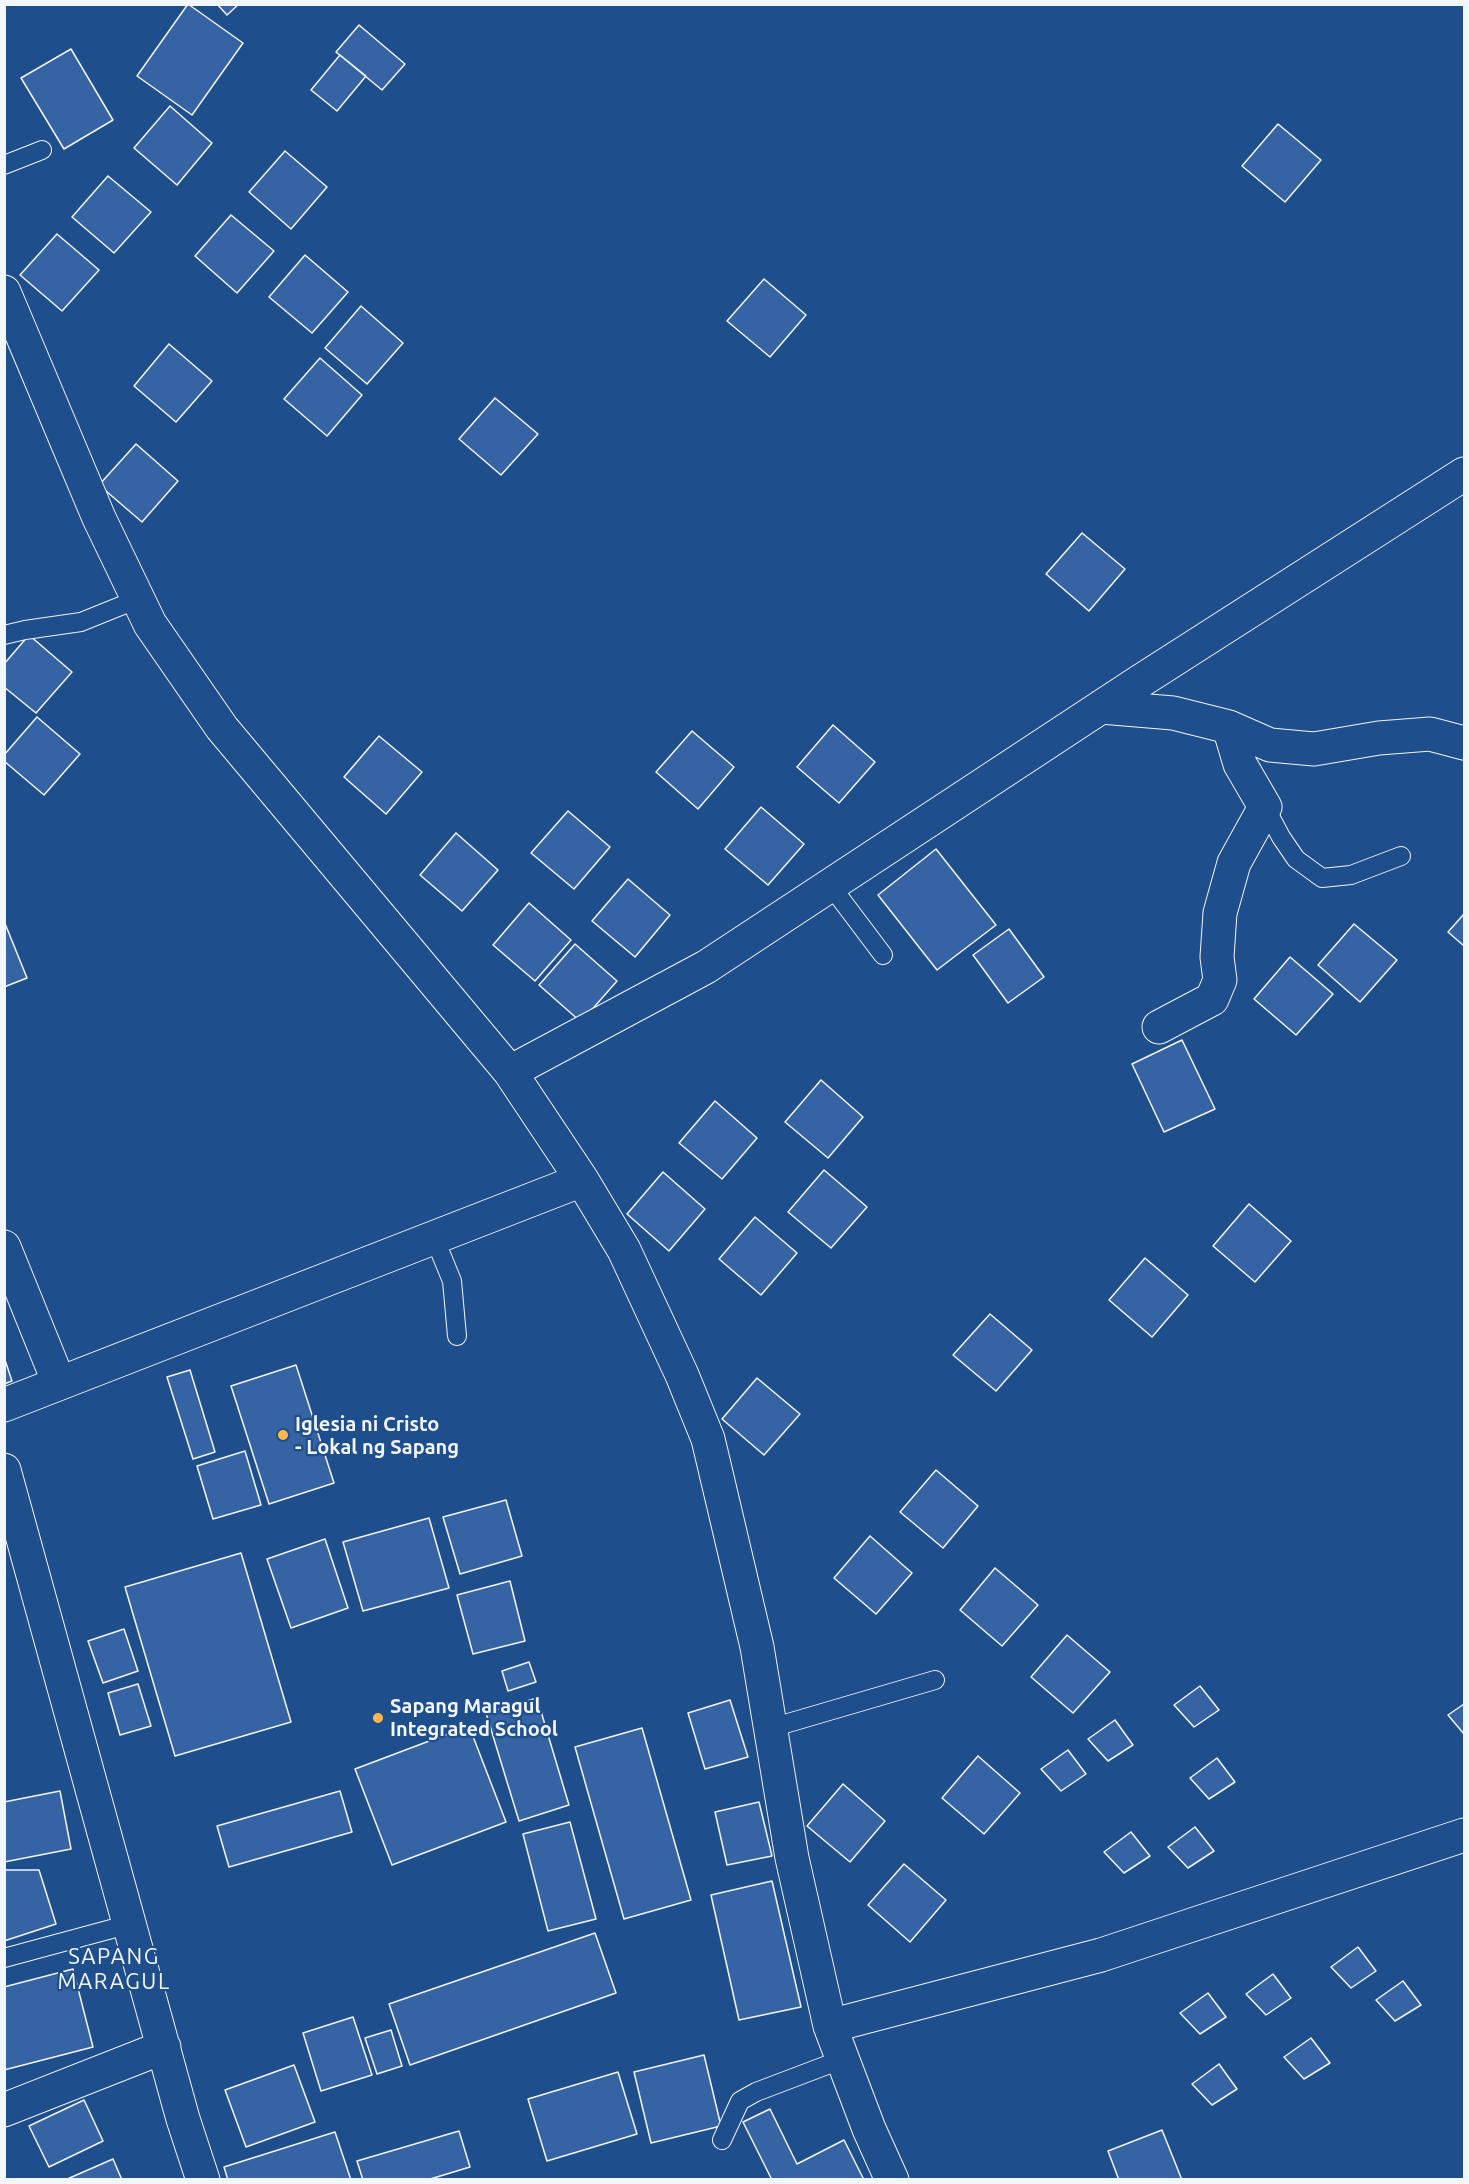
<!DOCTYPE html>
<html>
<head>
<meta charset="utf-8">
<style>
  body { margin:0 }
  #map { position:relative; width:1469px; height:2184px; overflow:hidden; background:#1f4e8c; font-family:Ubuntu,sans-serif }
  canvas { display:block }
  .frame { position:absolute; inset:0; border:6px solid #f2f6ff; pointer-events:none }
</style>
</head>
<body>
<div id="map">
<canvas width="1469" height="2184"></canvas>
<div class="frame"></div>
</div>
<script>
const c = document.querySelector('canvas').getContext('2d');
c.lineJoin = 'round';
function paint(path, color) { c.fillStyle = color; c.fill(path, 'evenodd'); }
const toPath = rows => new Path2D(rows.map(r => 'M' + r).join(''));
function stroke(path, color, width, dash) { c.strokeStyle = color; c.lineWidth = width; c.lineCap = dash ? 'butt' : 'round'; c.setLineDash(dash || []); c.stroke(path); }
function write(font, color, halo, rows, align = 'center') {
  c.font = font + ' Ubuntu,sans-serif'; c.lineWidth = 4.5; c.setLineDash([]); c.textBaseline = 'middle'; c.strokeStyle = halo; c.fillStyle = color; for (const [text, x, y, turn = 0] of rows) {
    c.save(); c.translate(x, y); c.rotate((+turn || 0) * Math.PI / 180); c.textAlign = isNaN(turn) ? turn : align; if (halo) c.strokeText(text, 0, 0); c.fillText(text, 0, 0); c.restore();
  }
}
const building = toPath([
  [188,4,243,43,192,115,137,76,188,4],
  [217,4,239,4,227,15,217,4],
  [359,25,405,64,382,90,336,52,359,25],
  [71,49,113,120,64,149,21,78,71,49],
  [340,55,366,76,337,111,311,90,340,55],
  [170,106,212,143,177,185,134,148,170,106],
  [1278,124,1321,160,1285,202,1242,166,1278,124],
  [285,151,327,187,291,229,249,192,285,151],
  [108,176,151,212,114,253,72,217,108,176],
  [231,215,274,251,237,293,195,256,231,215],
  [57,234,99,270,62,311,20,275,57,234],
  [305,255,348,292,312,333,269,297,305,255],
  [764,279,806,315,770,357,727,321,764,279],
  [361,306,403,343,367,384,325,348,361,306],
  [169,344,212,381,176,422,134,386,169,344],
  [320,358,362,395,327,436,284,399,320,358],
  [495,398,538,434,501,475,459,439,495,398],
  [136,444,178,481,142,522,99,485,136,444],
  [1082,533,1125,569,1089,611,1046,574,1082,533],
  [29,635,72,672,36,713,4,687,4,664,29,635],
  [37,717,80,754,44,795,4,761,4,755,37,717],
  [833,725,875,762,839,803,797,767,833,725],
  [692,731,734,767,698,809,656,772,692,731],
  [379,736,422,772,386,814,344,777,379,736],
  [761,807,804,844,768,885,725,849,761,807],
  [568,811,610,847,574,889,531,853,568,811],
  [456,833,498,870,462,911,420,875,456,833],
  [936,849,996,925,937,970,878,895,936,849],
  [628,879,670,915,635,957,592,921,628,879],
  [529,903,571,940,535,981,493,945,529,903],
  [1464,914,1464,946,1448,932,1464,914],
  [4,921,27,978,4,987,4,921],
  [1354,924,1397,960,1360,1002,1318,965,1354,924],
  [1009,929,1044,977,1008,1003,973,955,1009,929],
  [575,944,617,981,581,1022,539,985,575,944],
  [1290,957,1333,994,1296,1035,1254,999,1290,957],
  [1182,1040,1215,1109,1164,1132,1132,1064,1182,1040],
  [821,1080,863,1117,828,1158,785,1122,821,1080],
  [715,1101,757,1138,722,1179,679,1143,715,1101],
  [824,1170,867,1207,831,1248,788,1212,824,1170],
  [663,1172,705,1209,669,1251,627,1214,663,1172],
  [1249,1204,1291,1241,1255,1282,1213,1246,1249,1204],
  [755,1217,797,1253,761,1295,719,1259,755,1217],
  [1145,1258,1188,1295,1152,1337,1109,1300,1145,1258],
  [990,1314,1032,1350,996,1391,953,1355,990,1314],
  [4,1357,12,1381,4,1384,4,1357],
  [296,1365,334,1483,269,1504,231,1386,296,1365],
  [190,1370,215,1452,193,1459,167,1377,190,1370],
  [757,1378,800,1414,764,1455,722,1419,757,1378],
  [245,1451,261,1505,213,1519,197,1466,245,1451],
  [936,1470,978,1506,943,1548,900,1512,936,1470],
  [506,1500,522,1556,460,1574,443,1517,506,1500],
  [429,1518,449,1588,363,1611,343,1542,429,1518],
  [870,1536,912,1573,876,1614,834,1578,870,1536],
  [325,1539,348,1608,291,1628,267,1559,325,1539],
  [241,1553,291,1722,175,1756,125,1587,241,1553],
  [995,1568,1038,1605,1002,1646,960,1610,995,1568],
  [510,1581,525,1641,473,1654,457,1595,510,1581],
  [124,1629,138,1671,103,1683,88,1641,124,1629],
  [1067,1635,1110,1672,1073,1713,1031,1677,1067,1635],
  [529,1662,536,1682,508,1691,502,1671,529,1662],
  [138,1684,151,1726,120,1735,108,1693,138,1684],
  [1200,1686,1219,1710,1194,1727,1174,1705,1200,1686],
  [537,1698,569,1805,519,1821,486,1713,537,1698],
  [730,1700,748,1757,705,1769,688,1713,730,1700],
  [1464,1704,1464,1734,1448,1715,1464,1704],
  [1115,1720,1133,1745,1108,1761,1088,1739,1115,1720],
  [469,1726,506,1822,392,1865,355,1769,469,1726],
  [642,1728,691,1900,624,1919,575,1747,642,1728],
  [1068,1750,1086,1774,1061,1791,1041,1769,1068,1750],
  [978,1756,1020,1793,984,1834,942,1798,978,1756],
  [1217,1758,1235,1782,1209,1799,1190,1778,1217,1758],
  [843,1784,885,1821,850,1862,807,1826,843,1784],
  [60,1791,71,1849,4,1862,4,1802,60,1791],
  [340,1791,352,1832,229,1867,217,1826,340,1791],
  [759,1802,772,1856,727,1865,715,1812,759,1802],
  [570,1822,596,1919,548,1931,523,1834,570,1822],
  [1195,1827,1214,1851,1188,1868,1168,1847,1195,1827],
  [1131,1832,1150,1856,1124,1873,1104,1852,1131,1832],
  [904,1864,946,1900,910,1942,868,1905,904,1864],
  [4,1870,39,1870,56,1924,4,1941,4,1870],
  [772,1881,801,2007,739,2020,711,1895,772,1881],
  [595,1933,616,1993,410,2065,389,2004,595,1933],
  [1358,1947,1376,1971,1351,1988,1331,1967,1358,1947],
  [73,1969,93,2047,4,2070,4,1987,73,1969],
  [1273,1974,1291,1998,1266,2015,1246,1994,1273,1974],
  [1403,1981,1421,2005,1395,2021,1376,2000,1403,1981],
  [1208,1993,1226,2017,1200,2034,1180,2013,1208,1993],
  [353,2017,372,2075,321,2091,303,2033,353,2017],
  [391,2030,402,2066,377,2074,365,2038,391,2030],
  [1311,2038,1330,2063,1304,2079,1284,2057,1311,2038],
  [704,2055,721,2126,651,2143,634,2072,704,2055],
  [1219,2064,1237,2089,1212,2105,1192,2084,1219,2064],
  [294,2065,315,2122,246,2147,225,2090,294,2065],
  [618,2072,637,2134,547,2161,528,2099,618,2072],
  [84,2100,103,2141,49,2167,29,2126,84,2100],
  [770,2109,797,2164,844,2140,864,2180,772,2180,743,2122,770,2109],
  [1162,2130,1182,2180,1119,2180,1108,2151,1162,2130],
  [459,2131,470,2167,427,2180,363,2180,357,2161,459,2131],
  [335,2132,351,2180,228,2180,224,2167,335,2132],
  [113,2159,122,2180,65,2180,113,2159]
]);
paint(building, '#3563a3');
stroke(building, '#f2f6ff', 1.5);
const service = toPath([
  [4,165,42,150],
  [4,635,25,630,81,622,138,599],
  [1265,807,1281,837,1296,859,1322,878,1351,875,1401,856],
  [831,886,883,955],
  [434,1237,452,1281,457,1336],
  [771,1728,935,1680],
  [4,1958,130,1924],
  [722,2140,740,2101,756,2092,843,2059]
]);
const minor = toPath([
  [4,292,99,518,150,624,222,728,510,1072,582,1180,624,1250,682,1375,708,1439,757,1647,792,1858,830,2026],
  [1101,707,1173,713,1229,727,1270,745,1314,749,1379,738,1430,734,1464,743],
  [1159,1027,1212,999,1220,980,1217,957,1220,913,1234,863,1265,807,1240,764,1229,727],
  [510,1072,706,967,1139,682,1464,474],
  [4,1247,59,1383],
  [4,1405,582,1180],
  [4,1470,183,2119,203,2180],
  [4,2110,164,2047],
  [892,2180,869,2129,830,2026,1101,1955,1464,1835]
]);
stroke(service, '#f2f6ff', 20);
stroke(minor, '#f2f6ff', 35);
stroke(service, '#1f4e8c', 18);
stroke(minor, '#1f4e8c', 33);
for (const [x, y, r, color] of [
  [283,1435,6,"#ffb74d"],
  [378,1718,6,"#ffb74d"]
]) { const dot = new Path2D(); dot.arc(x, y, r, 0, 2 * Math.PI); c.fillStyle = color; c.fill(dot); stroke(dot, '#1f4e8c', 2); }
write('bold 20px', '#f2f6ff', '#1f4e8c', [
  ["Iglesia ni Cristo",295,1424],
  ["- Lokal ng Sapang",295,1447],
  ["Sapang Maragul",390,1706],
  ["Integrated School",390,1729]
], 'left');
c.letterSpacing = '1.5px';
write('22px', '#f2f6ff', '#1f4e8c', [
  ["SAPANG",114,1957],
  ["MARAGUL",114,1982]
]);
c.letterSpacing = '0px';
</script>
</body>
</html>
